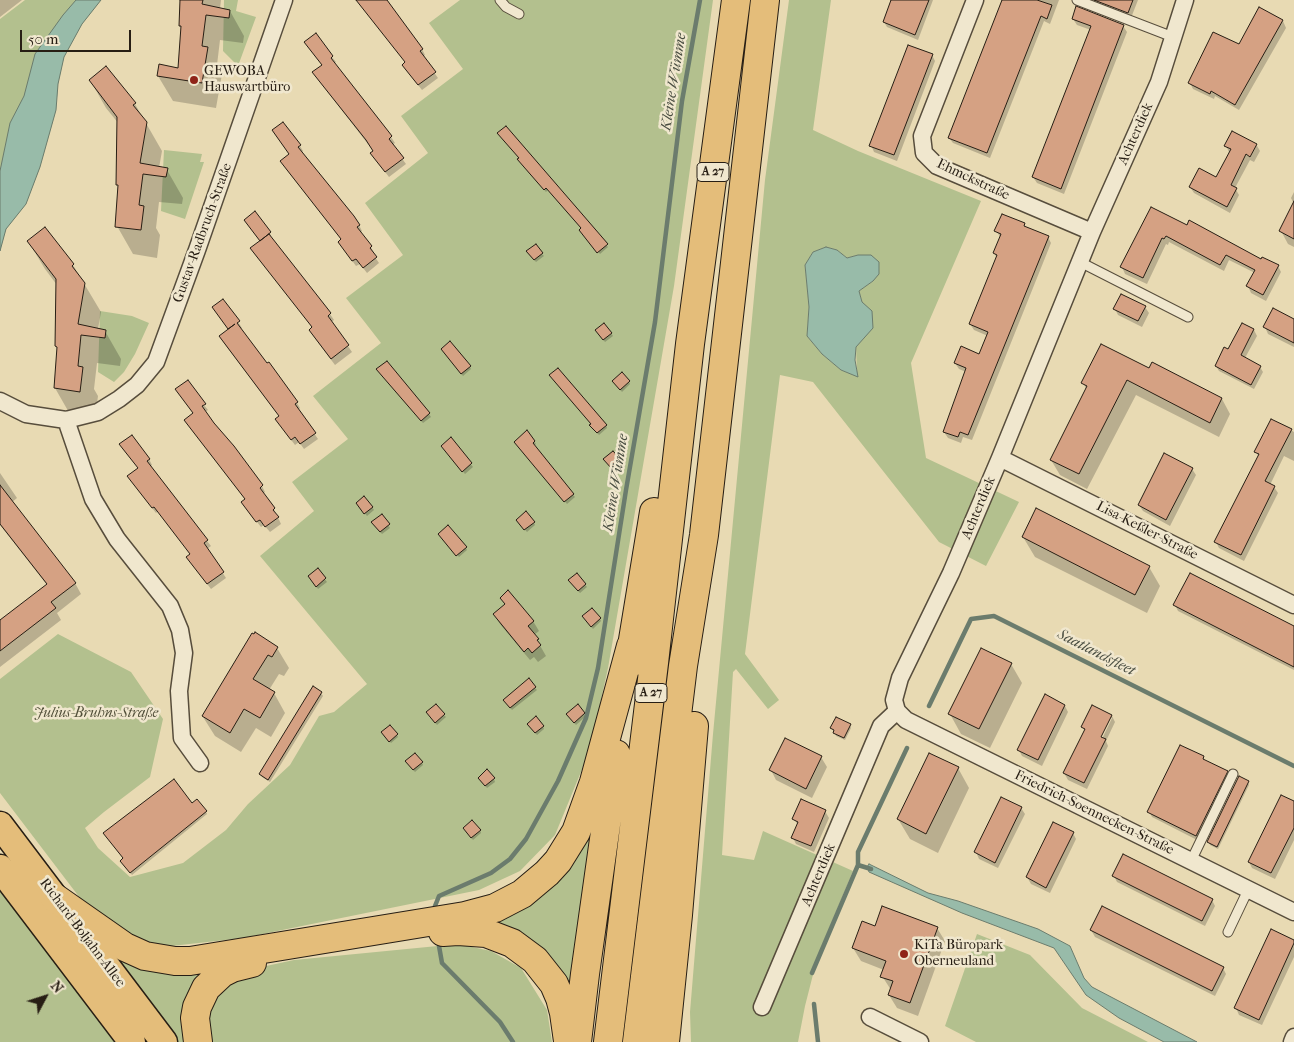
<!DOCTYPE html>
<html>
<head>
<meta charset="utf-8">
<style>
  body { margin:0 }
  #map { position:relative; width:1294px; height:1042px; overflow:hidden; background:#e8dab3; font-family:"IM FELL French Canon",serif }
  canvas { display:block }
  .north { position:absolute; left:20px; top:972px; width:50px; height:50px; -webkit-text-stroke:4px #f0e7ce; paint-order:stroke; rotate:50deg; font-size:14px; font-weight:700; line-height:20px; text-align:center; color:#271e14 }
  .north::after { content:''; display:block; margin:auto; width:18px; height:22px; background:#271e14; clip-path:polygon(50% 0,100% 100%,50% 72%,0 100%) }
  .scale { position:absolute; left:20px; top:30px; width:111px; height:22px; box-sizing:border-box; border:2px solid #271e14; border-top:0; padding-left:6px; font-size:15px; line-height:18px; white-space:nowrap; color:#271e14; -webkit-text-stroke:4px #f0e7ce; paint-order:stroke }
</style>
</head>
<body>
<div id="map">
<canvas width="1294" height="1042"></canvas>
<div class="north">N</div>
<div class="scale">50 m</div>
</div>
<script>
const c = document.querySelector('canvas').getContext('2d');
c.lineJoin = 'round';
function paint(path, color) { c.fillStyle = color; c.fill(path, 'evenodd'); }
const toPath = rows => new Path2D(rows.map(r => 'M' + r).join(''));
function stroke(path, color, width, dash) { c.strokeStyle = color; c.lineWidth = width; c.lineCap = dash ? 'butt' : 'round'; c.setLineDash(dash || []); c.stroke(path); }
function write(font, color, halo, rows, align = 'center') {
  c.font = font + ' "IM FELL French Canon",serif'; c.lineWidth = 5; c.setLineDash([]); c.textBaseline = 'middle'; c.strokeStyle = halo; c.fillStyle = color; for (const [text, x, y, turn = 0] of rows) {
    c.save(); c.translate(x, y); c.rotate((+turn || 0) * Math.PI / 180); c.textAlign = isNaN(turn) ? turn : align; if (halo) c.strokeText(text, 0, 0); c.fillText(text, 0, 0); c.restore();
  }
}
paint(toPath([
  [25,0,101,0,82,24,64,57,58,84,56,110,40,167,26,204,6,229,0,251,0,19],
  [224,0,238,0,236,11,256,17,238,66,223,51],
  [460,0,713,0,674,286,608,668,590,750,555,835,520,871,479,890,243,938,145,949,83,902,0,793,0,679,58,634,131,672,163,719,150,777,104,812,85,828,98,848,130,877,183,863,226,830,248,804,290,765,319,716,334,712,367,684,260,556,314,511,292,482,348,439,313,396,381,343,346,298,403,255,365,203,428,153,401,116,463,69,429,23],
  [789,0,831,0,813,130,858,151,981,201,911,363,926,458,1019,502,986,566,939,542,813,382,780,375,745,654,779,700,768,709,736,669,733,672,722,855,754,860,763,831,853,871,818,955,805,1006,798,1042,691,1042,690,1012,713,734,765,180],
  [826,247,837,250,847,258,858,255,873,281,859,291,862,302,856,347,857,376,841,370,822,354,807,336,809,307,805,265,813,252],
  [164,150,202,154,200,162,204,162,185,219,161,211],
  [100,311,132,316,149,323,135,354,124,372,114,382,98,372],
  [600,803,585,874,578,938,574,1007,477,919,526,899],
  [0,887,115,1042,0,1042],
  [977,934,1030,955,1082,1008,1148,1042,976,1042,945,1026],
  [97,939,219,963,190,1042,175,1042],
  [458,944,491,951,521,968,547,1010,552,1042,202,1042,206,996,229,974,294,960]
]), '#b3c08e');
const water = toPath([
  [76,0,101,0,82,24,64,57,58,84,56,110,40,167,26,204,6,229,0,251,0,171,10,123,24,96,35,54,63,15,76,0],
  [826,247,837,250,847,258,858,255,871,255,879,262,879,274,873,281,859,291,862,302,872,311,873,328,856,347,855,360,858,377,841,370,822,354,807,336,809,307,805,265,813,252,826,247],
  [869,864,928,893,958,901,1038,929,1070,946,1084,978,1092,987,1197,1042,1164,1042,1119,1018,1086,995,1054,948,962,913,869,872,867,867,869,864]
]);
paint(water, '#98bba9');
stroke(water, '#6b7c6d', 1);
paint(toPath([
  [0,0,22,0,0,17],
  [181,0,221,0,220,9,230,11,244,36,243,43,220,40,217,65,222,74,216,108,173,101,158,76,179,69,182,29,180,26],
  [357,0,384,0,422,49,425,55,423,57,438,78,422,90,407,71,406,63],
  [893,0,933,0,918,40,887,27,884,22],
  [1003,0,1059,0,1050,24,1044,21,990,158,953,143,949,138],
  [1081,0,1138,0,1131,18],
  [1260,9,1283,21,1286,28,1239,110,1215,96,1214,99,1193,89,1190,83,1239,45],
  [1073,19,1123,26,1127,32,1064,194,1037,183,1033,177,1091,30,1077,25],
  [315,35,332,57,336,62,334,64,391,137,395,143,392,145,406,164,389,177,375,159,374,152,317,78,323,66],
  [932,55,935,61,897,161,874,152,871,145],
  [90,80,135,104,162,151,159,168,167,170,183,198,182,204,159,202,156,228,160,235,157,258,133,254,117,226,119,188,118,185,119,124,106,108],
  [273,131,300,146,303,151,301,153,359,225,362,231,360,233,371,247,374,253,373,254,379,263,367,273,360,264,356,266,343,248,342,240,285,167,281,161,290,155],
  [1256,144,1260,151,1254,162,1250,160,1235,188,1239,195,1230,213,1194,193,1190,187,1217,179,1229,152,1226,146],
  [520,162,606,245,608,247,600,254,582,233,582,229,548,190,546,192],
  [1294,192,1294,204,1291,198],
  [1294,204,1294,247,1288,244,1281,231],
  [1152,209,1262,260,1278,266,1281,272,1266,301,1251,293,1248,286,1255,273,1229,260,1224,271,1169,242,1168,245,1166,244,1147,284,1125,274,1122,267],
  [255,213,270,233,271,236,270,237,330,314,334,320,331,322,352,352,335,365,314,337,310,330,313,328,252,248,261,241],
  [1024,224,1026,228,1048,237,1051,243,972,440,963,437,961,443,948,438,944,432,966,372,959,369,955,363,980,355,988,336,974,330,970,324,997,258,994,253,1001,238,996,231],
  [28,241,73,265,101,312,98,329,105,331,121,359,120,366,97,363,94,389,98,396,95,419,71,416,55,388,58,349,56,346,57,285,45,269],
  [529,254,542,254,544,256,536,262],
  [1145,307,1149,313,1142,327,1118,315,1115,309],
  [217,313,238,322,242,328,240,329,267,365,269,364,297,403,300,408,298,410,318,439,304,449,299,442,295,445,280,425,280,417,224,343,220,337,229,330],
  [1294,321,1294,347,1268,334,1265,327],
  [1243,324,1254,330,1257,336,1245,358,1260,367,1263,372,1254,389,1219,371,1216,366,1229,351],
  [598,333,611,333,613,336,605,342],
  [444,352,470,367,471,369,463,376],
  [386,362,429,414,431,417,423,423,379,372],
  [1153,364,1222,399,1230,414,1219,437,1136,395,1087,489,1060,475,1051,460,1087,390,1083,383,1150,370],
  [629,382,630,384,622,392,615,383],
  [180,395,204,405,208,410,205,412,262,486,265,492,263,494,274,509,281,524,270,532,264,525,261,527,246,508,246,500,189,426,185,421,194,414],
  [1272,420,1294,432,1294,461,1284,456,1270,485,1274,487,1278,493,1244,561,1219,548,1216,542,1259,457,1256,452],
  [606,425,607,428,599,435,593,428],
  [451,439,473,467,465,474,444,449],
  [534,441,536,444,534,446,575,497,567,504,517,444],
  [124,450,149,459,152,465,150,467,207,541,211,546,207,549,226,578,211,589,191,563,191,555,158,511,156,513,132,482,139,469],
  [1165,455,1192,469,1196,475,1170,526,1143,511,1139,505],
  [606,462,621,462,622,464,614,471],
  [0,473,17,498,12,502,75,583,81,594,57,613,61,620,0,667,0,622,47,585,0,525],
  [359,506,372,507,374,510,367,516],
  [382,516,390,528,382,534,374,525],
  [519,523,534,523,535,525,527,532],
  [441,536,466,548,467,550,459,557],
  [1023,537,1149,567,1160,586,1147,613,1035,557],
  [318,570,327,582,318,589,311,579],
  [577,575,587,587,580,593,571,583],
  [501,598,533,621,539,631,534,635,546,656,538,662,534,657,530,660,500,624,494,614,505,605],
  [1175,605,1294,628,1294,670,1178,611],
  [585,619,600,619,601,621,593,629],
  [256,634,277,648,289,668,284,676,279,674,269,690,274,693,285,713,271,737,256,728,241,752,215,736,203,717],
  [1011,664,1022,683,990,748,961,734,950,714],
  [535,688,537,690,512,710,506,702],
  [321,693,323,696,270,782,262,777,260,774],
  [1065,706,1068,712,1042,766,1022,756,1019,750],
  [584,714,585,717,576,725,569,717],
  [429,715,444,715,446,717,437,725],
  [1112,716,1115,722,1106,741,1108,746,1087,789,1068,780,1064,773,1085,731,1082,727],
  [1110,718,1112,718,1100,743,1098,742],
  [850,725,851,728,845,740,836,736,835,731,832,728],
  [543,726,544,729,537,735,530,727],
  [384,735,397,735,398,737,391,743],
  [821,757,827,767,812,798,776,780,771,770],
  [1203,757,1205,761,1227,772,1230,777,1199,841,1152,817,1149,811],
  [422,763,423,765,415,772,408,764],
  [958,768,969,788,938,853,910,839,898,819],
  [494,779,495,782,487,788,481,780],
  [1248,782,1249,785,1218,849,1210,845,1209,842],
  [1294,802,1294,840,1275,879,1252,868,1249,862],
  [192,805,206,812,207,814,132,875,123,863],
  [1021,808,1025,814,998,868,979,859,976,852],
  [825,811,829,818,814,852,796,844,793,838,798,825,794,819],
  [480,830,481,833,473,840,466,831],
  [1073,833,1076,839,1050,893,1031,884,1027,877],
  [1114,876,1212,900,1215,906,1205,926,1117,882],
  [876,927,937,928,945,941,918,1016,897,1008,889,995,891,990,882,976,884,970,861,961,853,948],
  [1091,930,1223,968,1226,974,1215,996,1095,937],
  [1294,941,1294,957,1262,1025,1239,1015,1236,1008]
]), '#0003');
stroke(toPath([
  [929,706,971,619,994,616,1294,766],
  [858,865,871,869],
  [435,906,439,896,491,873,510,859,526,839,558,781,586,718,598,668,626,490,655,322,682,101,700,0],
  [439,946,442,963,500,1022,513,1042],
  [812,973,858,865,858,852,907,748],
  [814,1004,818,1042]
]), '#6b7c6d', 4.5);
const building = toPath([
  [180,0,203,0,202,4,230,10,229,18,206,15,202,46,208,47,202,83,157,76,159,64,178,68,181,26,179,26,180,0],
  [356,0,387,0,423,49,420,51,436,72,418,85,402,65,405,62,356,0],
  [891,0,929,0,915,35,883,22,891,0],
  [1002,0,1037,0,1052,5,1047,19,1041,16,987,153,948,138,1002,0],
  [1094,0,1133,0,1128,13,1094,0],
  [1076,6,1124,25,1061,189,1032,177,1091,26,1072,19,1076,6],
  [1259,7,1283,20,1235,105,1211,91,1210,94,1188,83,1213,32,1239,44,1259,7],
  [316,33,333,56,331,58,392,136,389,139,404,158,385,172,370,153,373,151,366,140,312,72,322,65,304,42,316,33],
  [908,45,933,54,894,155,869,146,908,45],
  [106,66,136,103,133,105,147,122,140,163,168,168,166,177,143,174,139,205,144,206,141,230,115,227,118,185,116,185,117,117,89,80,106,66],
  [283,122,301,145,298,147,354,216,360,225,357,227,372,246,370,248,377,257,363,268,356,259,352,261,338,242,341,239,280,161,289,154,272,130,283,122],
  [506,126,608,244,597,253,579,230,581,228,546,188,544,190,517,159,519,158,497,133,506,126],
  [1232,131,1257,144,1250,157,1246,154,1231,185,1237,188,1227,207,1189,187,1199,168,1216,177,1231,149,1224,146,1232,131],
  [1294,201,1294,239,1279,231,1294,201],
  [1151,207,1187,225,1189,220,1261,259,1262,257,1279,265,1263,295,1246,286,1255,270,1226,255,1220,265,1166,236,1164,239,1162,238,1143,278,1120,267,1151,207],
  [255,211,271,232,260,241,244,220,255,211],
  [1002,214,1025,223,1024,226,1049,236,968,435,960,432,958,437,943,432,966,368,954,363,961,346,979,354,988,332,969,324,997,255,993,253,1001,234,994,231,1002,214],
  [45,227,74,264,72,266,85,283,78,324,106,330,105,338,81,335,78,366,83,367,80,392,54,388,57,347,55,346,56,279,27,241,45,227],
  [269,234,331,313,328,316,349,345,331,359,309,330,312,327,250,248,269,234],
  [536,244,543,253,534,260,526,251,536,244],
  [1121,294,1146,306,1138,321,1113,309,1121,294],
  [223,299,240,321,237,323,267,363,269,362,298,402,295,404,316,433,300,444,295,437,291,440,275,419,279,416,219,336,235,324,228,329,212,307,223,299],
  [1273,308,1294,319,1294,343,1263,327,1273,308],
  [604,323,612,333,603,340,595,330,604,323],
  [1242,323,1254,329,1241,355,1261,366,1251,385,1215,366,1224,347,1228,349,1242,323],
  [450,341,471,366,461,374,441,349,450,341],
  [1101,344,1149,368,1152,362,1222,398,1210,423,1127,380,1079,474,1050,460,1087,386,1081,383,1101,344],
  [387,361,430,413,421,421,376,369,387,361],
  [558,368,607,425,597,433,589,425,591,424,549,375,558,368],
  [622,372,630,381,620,390,612,381,622,372],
  [188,380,206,404,202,406,214,423,234,446,263,485,260,488,275,508,273,510,279,517,265,527,260,520,256,522,241,502,245,499,184,420,193,413,175,389,188,380],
  [1271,419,1292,429,1265,481,1275,486,1241,555,1214,542,1259,454,1254,452,1271,419],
  [527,430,535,441,533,443,574,494,564,502,514,442,527,430],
  [132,435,150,459,147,461,208,540,204,543,224,572,207,584,186,557,190,554,154,507,152,508,127,476,138,468,119,444,132,435],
  [451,437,472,463,462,472,441,446,451,437],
  [613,451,622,461,612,469,603,459,613,451],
  [1164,453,1193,468,1166,520,1138,505,1164,453],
  [0,485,76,583,51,602,56,608,0,651,0,620,47,584,0,524,0,485],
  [364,496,373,507,364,514,356,503,364,496],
  [1036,508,1150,566,1135,595,1022,537,1036,508],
  [526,511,535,522,524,530,516,520,526,511],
  [382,514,390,524,380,532,371,522,382,514],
  [448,525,467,547,456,556,438,534,448,525],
  [318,568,326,578,316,587,308,576,318,568],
  [577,573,586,584,578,591,568,580,577,573],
  [1190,573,1294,626,1294,667,1173,605,1190,573],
  [508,590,534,621,528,626,539,639,537,640,541,645,532,653,528,648,524,652,493,614,505,604,500,598,508,590],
  [592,608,601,618,591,627,582,616,592,608],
  [255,632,278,647,272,657,268,655,253,679,275,692,260,718,244,709,230,733,202,716,252,633,254,634,255,632],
  [981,648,1012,663,979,729,948,714,981,648],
  [529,678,536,687,510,708,503,700,529,678],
  [313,686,322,692,268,780,259,774,313,686],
  [1045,694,1065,705,1038,760,1017,750,1045,694],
  [436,704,445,714,435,723,426,712,436,704],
  [578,704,585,713,574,723,566,714,578,704],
  [1092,705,1112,715,1101,737,1106,739,1084,783,1063,773,1085,729,1081,727,1092,705],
  [536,716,544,726,535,733,527,724,536,716],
  [836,717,851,724,844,738,833,733,834,730,830,728,836,717],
  [390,725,398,734,389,742,381,732,390,725],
  [785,738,822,756,806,789,769,770,785,738],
  [1180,745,1204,756,1203,759,1228,771,1196,836,1147,812,1180,745],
  [415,753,423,762,413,770,405,761,415,753],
  [929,753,959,767,926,834,897,819,929,753],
  [487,769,495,778,485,786,478,778,487,769],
  [1239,776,1249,781,1217,847,1207,842,1239,776],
  [174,779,192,803,197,799,207,811,130,873,120,861,123,858,103,833,174,779],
  [1281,795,1294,801,1294,828,1271,873,1248,862,1281,795],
  [1001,797,1022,807,995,863,974,852,1001,797],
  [801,799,826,810,811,846,791,838,798,822,792,819,801,799],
  [472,820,481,830,471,838,463,828,472,820],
  [1053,822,1074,832,1046,888,1026,877,1053,822],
  [1123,854,1213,899,1202,921,1112,876,1123,854],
  [882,906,938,927,910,1003,888,995,893,981,880,977,886,961,852,948,862,921,875,926,882,906],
  [1102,906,1224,967,1212,991,1090,930,1102,906],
  [1271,929,1294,940,1294,943,1259,1020,1234,1008,1271,929]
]);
paint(building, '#d5a183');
stroke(building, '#271e14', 1);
const lane = toPath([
  [500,0,506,7,519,14],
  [1077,0,1173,37],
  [1080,262,1188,317],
  [1191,861,1233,774],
  [1228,932,1248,890]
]);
const street = toPath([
  [975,0,922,136,924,153,937,166,1092,232],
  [0,401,26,414,66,420,98,412,119,399,137,385,156,362,197,250,284,0],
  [66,420,93,499,117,539,170,606,180,630,184,653,179,691,182,738,200,763],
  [1000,458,1294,605],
  [897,711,894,700,900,678,951,573,1000,458,1092,232,1159,82,1185,0],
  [897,711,906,720,1294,912],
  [762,1007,881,726,897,711],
  [870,1017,920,1042],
  [1292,1042,1294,1037]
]);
const primary = toPath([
  [0,825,164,1042],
  [0,868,132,1042]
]);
const highway = toPath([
  [629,664,654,512],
  [55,898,125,947,145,956,175,961,190,961,465,916,495,908,522,894,547,873,558,861,576,832,594,782,631,646],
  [443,932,458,931,486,933,512,943,535,960,554,984,560,998,564,1013,568,1041],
  [198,1042,195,1018,197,1007,206,988,222,973,232,968,252,963],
  [577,1042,585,974,616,754],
  [608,1042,654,663,690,344,736,0],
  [637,1042,683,666,704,535,765,0],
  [665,1042,678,915,694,726]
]);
stroke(lane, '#574d3c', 11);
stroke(street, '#574d3c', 19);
stroke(primary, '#271e14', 29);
stroke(highway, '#271e14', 30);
stroke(lane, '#f0e7ce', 9);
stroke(street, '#f0e7ce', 16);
stroke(primary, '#e4bd7a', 26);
stroke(highway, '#e4bd7a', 28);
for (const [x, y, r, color] of [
  [194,80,5,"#8f2418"],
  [904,954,5,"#8f2418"]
]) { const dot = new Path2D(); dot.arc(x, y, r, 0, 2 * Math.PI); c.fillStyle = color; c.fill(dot); stroke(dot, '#f0e7ce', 2); }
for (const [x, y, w] of [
  [713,172,32],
  [651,693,32]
]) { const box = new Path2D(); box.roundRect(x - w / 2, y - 9.5, w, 19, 4); c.fillStyle = '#f0e7ce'; c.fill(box); stroke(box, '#271e14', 1); }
write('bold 12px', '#271e14', null, [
  ["A 27",713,172],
  ["A 27",651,693]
]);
write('14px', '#271e14', '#f0e7ce', [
  ["GEWOBA",204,72],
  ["Hauswartbüro",204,88],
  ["KiTa Büropark",914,946],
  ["Oberneuland",914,962]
], 'left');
write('14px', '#271e14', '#f0e7ce', [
  ["Achterdiek",1136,134,-66],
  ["Ehmckstraße",973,180,25],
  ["Gustav-Radbruch-Straße",203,233,-70],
  ["Achterdiek",979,508,-67],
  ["Lisa-Keßler-Straße",1147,531,27],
  ["Friedrich-Soennecken-Straße",1094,813,26],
  ["Achterdiek",819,875,-67],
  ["Richard-Boljahn-Allee",82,933,53]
]);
write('italic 14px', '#514f39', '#f0e7ce', [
  ["Julius-Bruhns-Straße",96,714]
]);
write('italic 15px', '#494d41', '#f0e7ce', [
  ["Kleine Wümme",674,82,-81],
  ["Kleine Wümme",616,483,-81],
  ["Saatlandsfleet",1096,653,27]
]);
</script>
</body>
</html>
